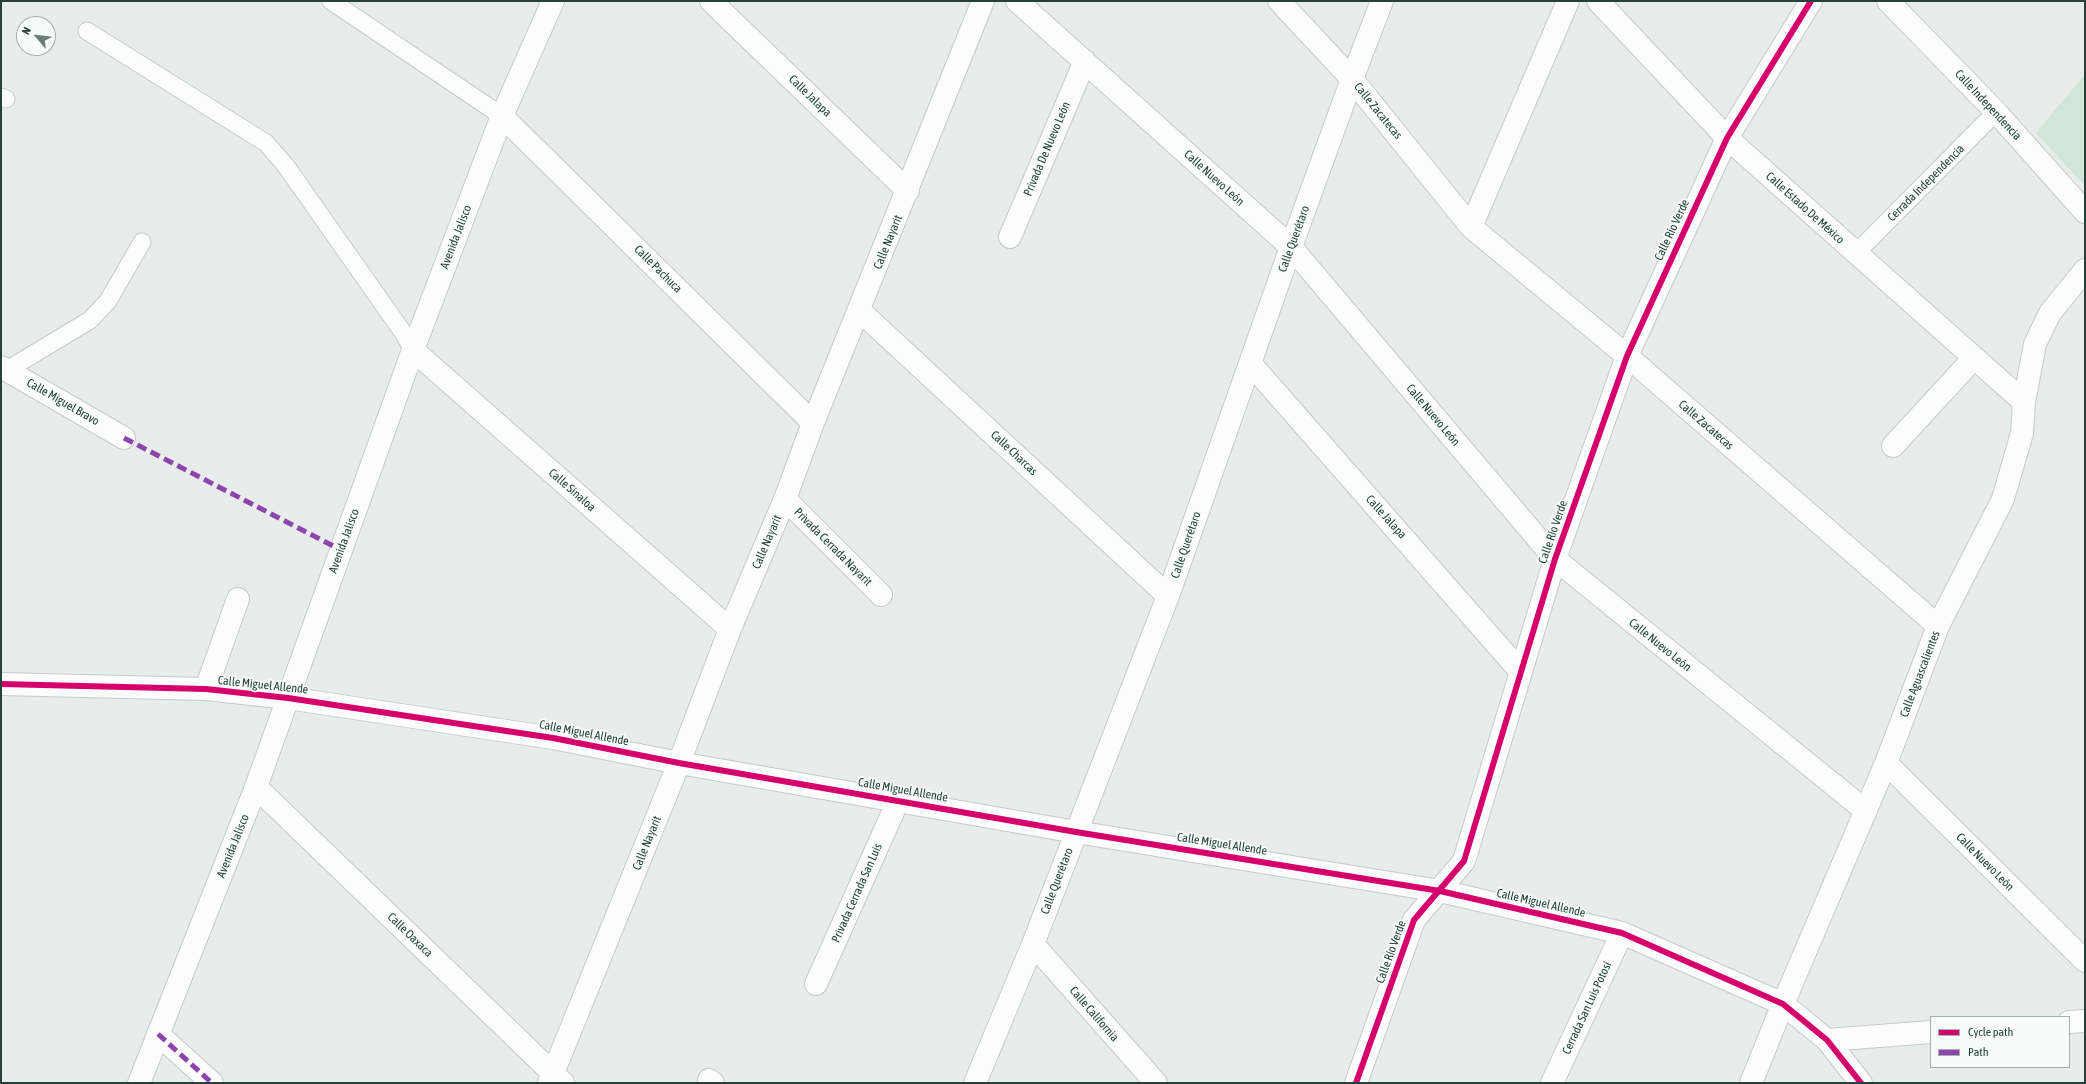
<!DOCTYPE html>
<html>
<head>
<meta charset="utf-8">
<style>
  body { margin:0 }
  #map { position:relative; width:2086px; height:1084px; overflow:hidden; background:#e8edeb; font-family:"Asap Condensed",sans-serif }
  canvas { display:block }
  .frame { position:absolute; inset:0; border:2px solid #24423a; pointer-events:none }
  .legend { position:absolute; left:1930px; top:1016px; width:140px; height:52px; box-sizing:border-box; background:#f7fbf9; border:1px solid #a3b1ad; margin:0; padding:5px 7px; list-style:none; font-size:12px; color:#24423a }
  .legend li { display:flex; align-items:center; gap:8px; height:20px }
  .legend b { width:20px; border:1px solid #a3b1ad }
  .north { position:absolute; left:16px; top:16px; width:40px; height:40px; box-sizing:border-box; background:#f7fbf9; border:1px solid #a3b1ad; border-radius:50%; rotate:298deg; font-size:11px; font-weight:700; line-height:16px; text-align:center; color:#24423a }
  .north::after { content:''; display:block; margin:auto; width:14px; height:18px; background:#697e78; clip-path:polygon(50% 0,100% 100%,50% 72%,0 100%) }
</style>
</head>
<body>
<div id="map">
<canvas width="2086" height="1084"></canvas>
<div class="frame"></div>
<ul class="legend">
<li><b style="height:5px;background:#d6006c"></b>Cycle path</li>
<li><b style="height:5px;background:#8e44ad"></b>Path</li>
</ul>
<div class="north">N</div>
</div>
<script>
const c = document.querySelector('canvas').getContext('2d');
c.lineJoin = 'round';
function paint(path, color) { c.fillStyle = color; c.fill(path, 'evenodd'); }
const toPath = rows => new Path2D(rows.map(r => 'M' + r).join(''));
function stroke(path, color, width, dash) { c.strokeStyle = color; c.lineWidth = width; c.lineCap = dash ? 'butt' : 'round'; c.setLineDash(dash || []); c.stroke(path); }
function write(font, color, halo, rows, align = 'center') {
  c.font = font + ' "Asap Condensed",sans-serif'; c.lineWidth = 3.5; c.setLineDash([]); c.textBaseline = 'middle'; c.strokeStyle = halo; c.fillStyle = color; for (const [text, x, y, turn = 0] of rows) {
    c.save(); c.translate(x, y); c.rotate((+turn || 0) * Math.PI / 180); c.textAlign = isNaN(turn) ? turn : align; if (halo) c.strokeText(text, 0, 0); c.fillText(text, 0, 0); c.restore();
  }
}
paint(toPath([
  [2085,74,2085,186,2036,133]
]), '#d1e6d8');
const service = toPath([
  [331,1,502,116],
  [87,31,266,143,286,166,404,334,413,350],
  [1,97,6,99],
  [1856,253,1996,112],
  [7,370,90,320,108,301,142,242]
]);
const pedestrian = toPath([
  [158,1034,212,1083]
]);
const minor = toPath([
  [711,1,908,191],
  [1017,1,1291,247,1555,559,1866,811],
  [1279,1,1352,79,1471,227,1627,356,1938,626],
  [1598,1,1727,138,2024,402],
  [502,116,813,423],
  [1471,227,1568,1],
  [1010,237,1085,61],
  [860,311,1168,596],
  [413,350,730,629],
  [1250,363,1521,672],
  [1,367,124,438],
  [1893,446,1974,358],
  [785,499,881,595],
  [206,689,238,599],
  [1886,763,2085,961],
  [256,787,563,1083],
  [1033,944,1156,1083],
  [816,984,898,801],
  [1827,1040,1861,1083],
  [709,1080,713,1083],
  [549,1083,679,763,730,629,785,499,813,423,983,1],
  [975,1083,1033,944,1168,596,1291,247,1352,79,1382,1],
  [1356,1083,1414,920,1464,861,1555,559,1627,356,1727,138,1811,1],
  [1552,1083,1622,933],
  [1751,1083,1783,1004,1886,763,1938,626,2003,499,2022,433,2024,402,2035,344,2050,313,2085,270]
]);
const tertiary = toPath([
  [1888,1,1996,112,2085,212],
  [1,684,206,689,288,698,553,738,679,763,1076,832,1440,891,1622,933,1783,1004,1827,1040,1931,1032],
  [2069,1022,2085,1021]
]);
const secondary = toPath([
  [139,1083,256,787,413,350,502,116,553,1]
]);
stroke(service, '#c5cac8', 19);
stroke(pedestrian, '#c5cac8', 24);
stroke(minor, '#c5cac8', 24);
stroke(tertiary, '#c5cac8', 24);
stroke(secondary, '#c3cbc8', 24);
stroke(service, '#fcfcfc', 17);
stroke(pedestrian, '#fcfcfc', 22);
stroke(minor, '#fcfcfc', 22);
stroke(tertiary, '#fcfcfc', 22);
stroke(secondary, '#fcfcfc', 22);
stroke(toPath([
  [124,438,341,550],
  [158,1034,212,1083]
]), '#8e44ad', 5, [10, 5]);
stroke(toPath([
  [1,684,206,689,288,698,553,738,679,763,1076,832,1440,891,1622,933,1783,1004,1827,1040,1861,1083],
  [1356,1083,1414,920,1464,861,1555,559,1627,356,1727,138,1811,1]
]), '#d6006c', 6);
write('12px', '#24423a', '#f7fbf9', [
  ["Calle Jalapa",810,96,44],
  ["Calle Independencia",1988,105,47],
  ["Calle Zacatecas",1378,111,51],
  ["Privada De Nuevo León",1047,149,-67],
  ["Calle Nuevo León",1214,178,42],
  ["Cerrada Independencia",1926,183,-45],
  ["Calle Estado De México",1805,208,42],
  ["Calle Río Verde",1672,230,-65],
  ["Avenida Jalisco",456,237,-69],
  ["Calle Querétaro",1294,239,-70],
  ["Calle Nayarit",888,242,-68],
  ["Calle Pachuca",658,269,45],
  ["Calle Miguel Bravo",63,402,30],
  ["Calle Nuevo León",1433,415,50],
  ["Calle Zacatecas",1706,425,41],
  ["Calle Charcas",1014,453,43],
  ["Calle Sinaloa",572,490,41],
  ["Calle Jalapa",1386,517,48],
  ["Calle Río Verde",1553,532,-71],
  ["Avenida Jalisco",344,541,-70],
  ["Calle Nayarit",767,542,-67],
  ["Calle Querétaro",1186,545,-71],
  ["Privada Cerrada Nayarit",833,547,45],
  ["Calle Nuevo León",1660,645,39],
  ["Calle Aguascalientes",1920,674,-69],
  ["Calle Miguel Allende",263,685,6],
  ["Calle Miguel Allende",584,733,11],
  ["Calle Miguel Allende",903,790,10],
  ["Calle Nayarit",647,843,-68],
  ["Calle Miguel Allende",1222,844,9],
  ["Avenida Jalisco",233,846,-68],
  ["Calle Nuevo León",1985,862,45],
  ["Calle Querétaro",1057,881,-69],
  ["Privada Cerrada San Luis",857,893,-66],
  ["Calle Miguel Allende",1541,903,13],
  ["Calle Oaxaca",410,935,44],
  ["Calle Río Verde",1391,952,-70],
  ["Cerrada San Luis Potosí",1587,1008,-65],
  ["Calle California",1094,1014,49]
]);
</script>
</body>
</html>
